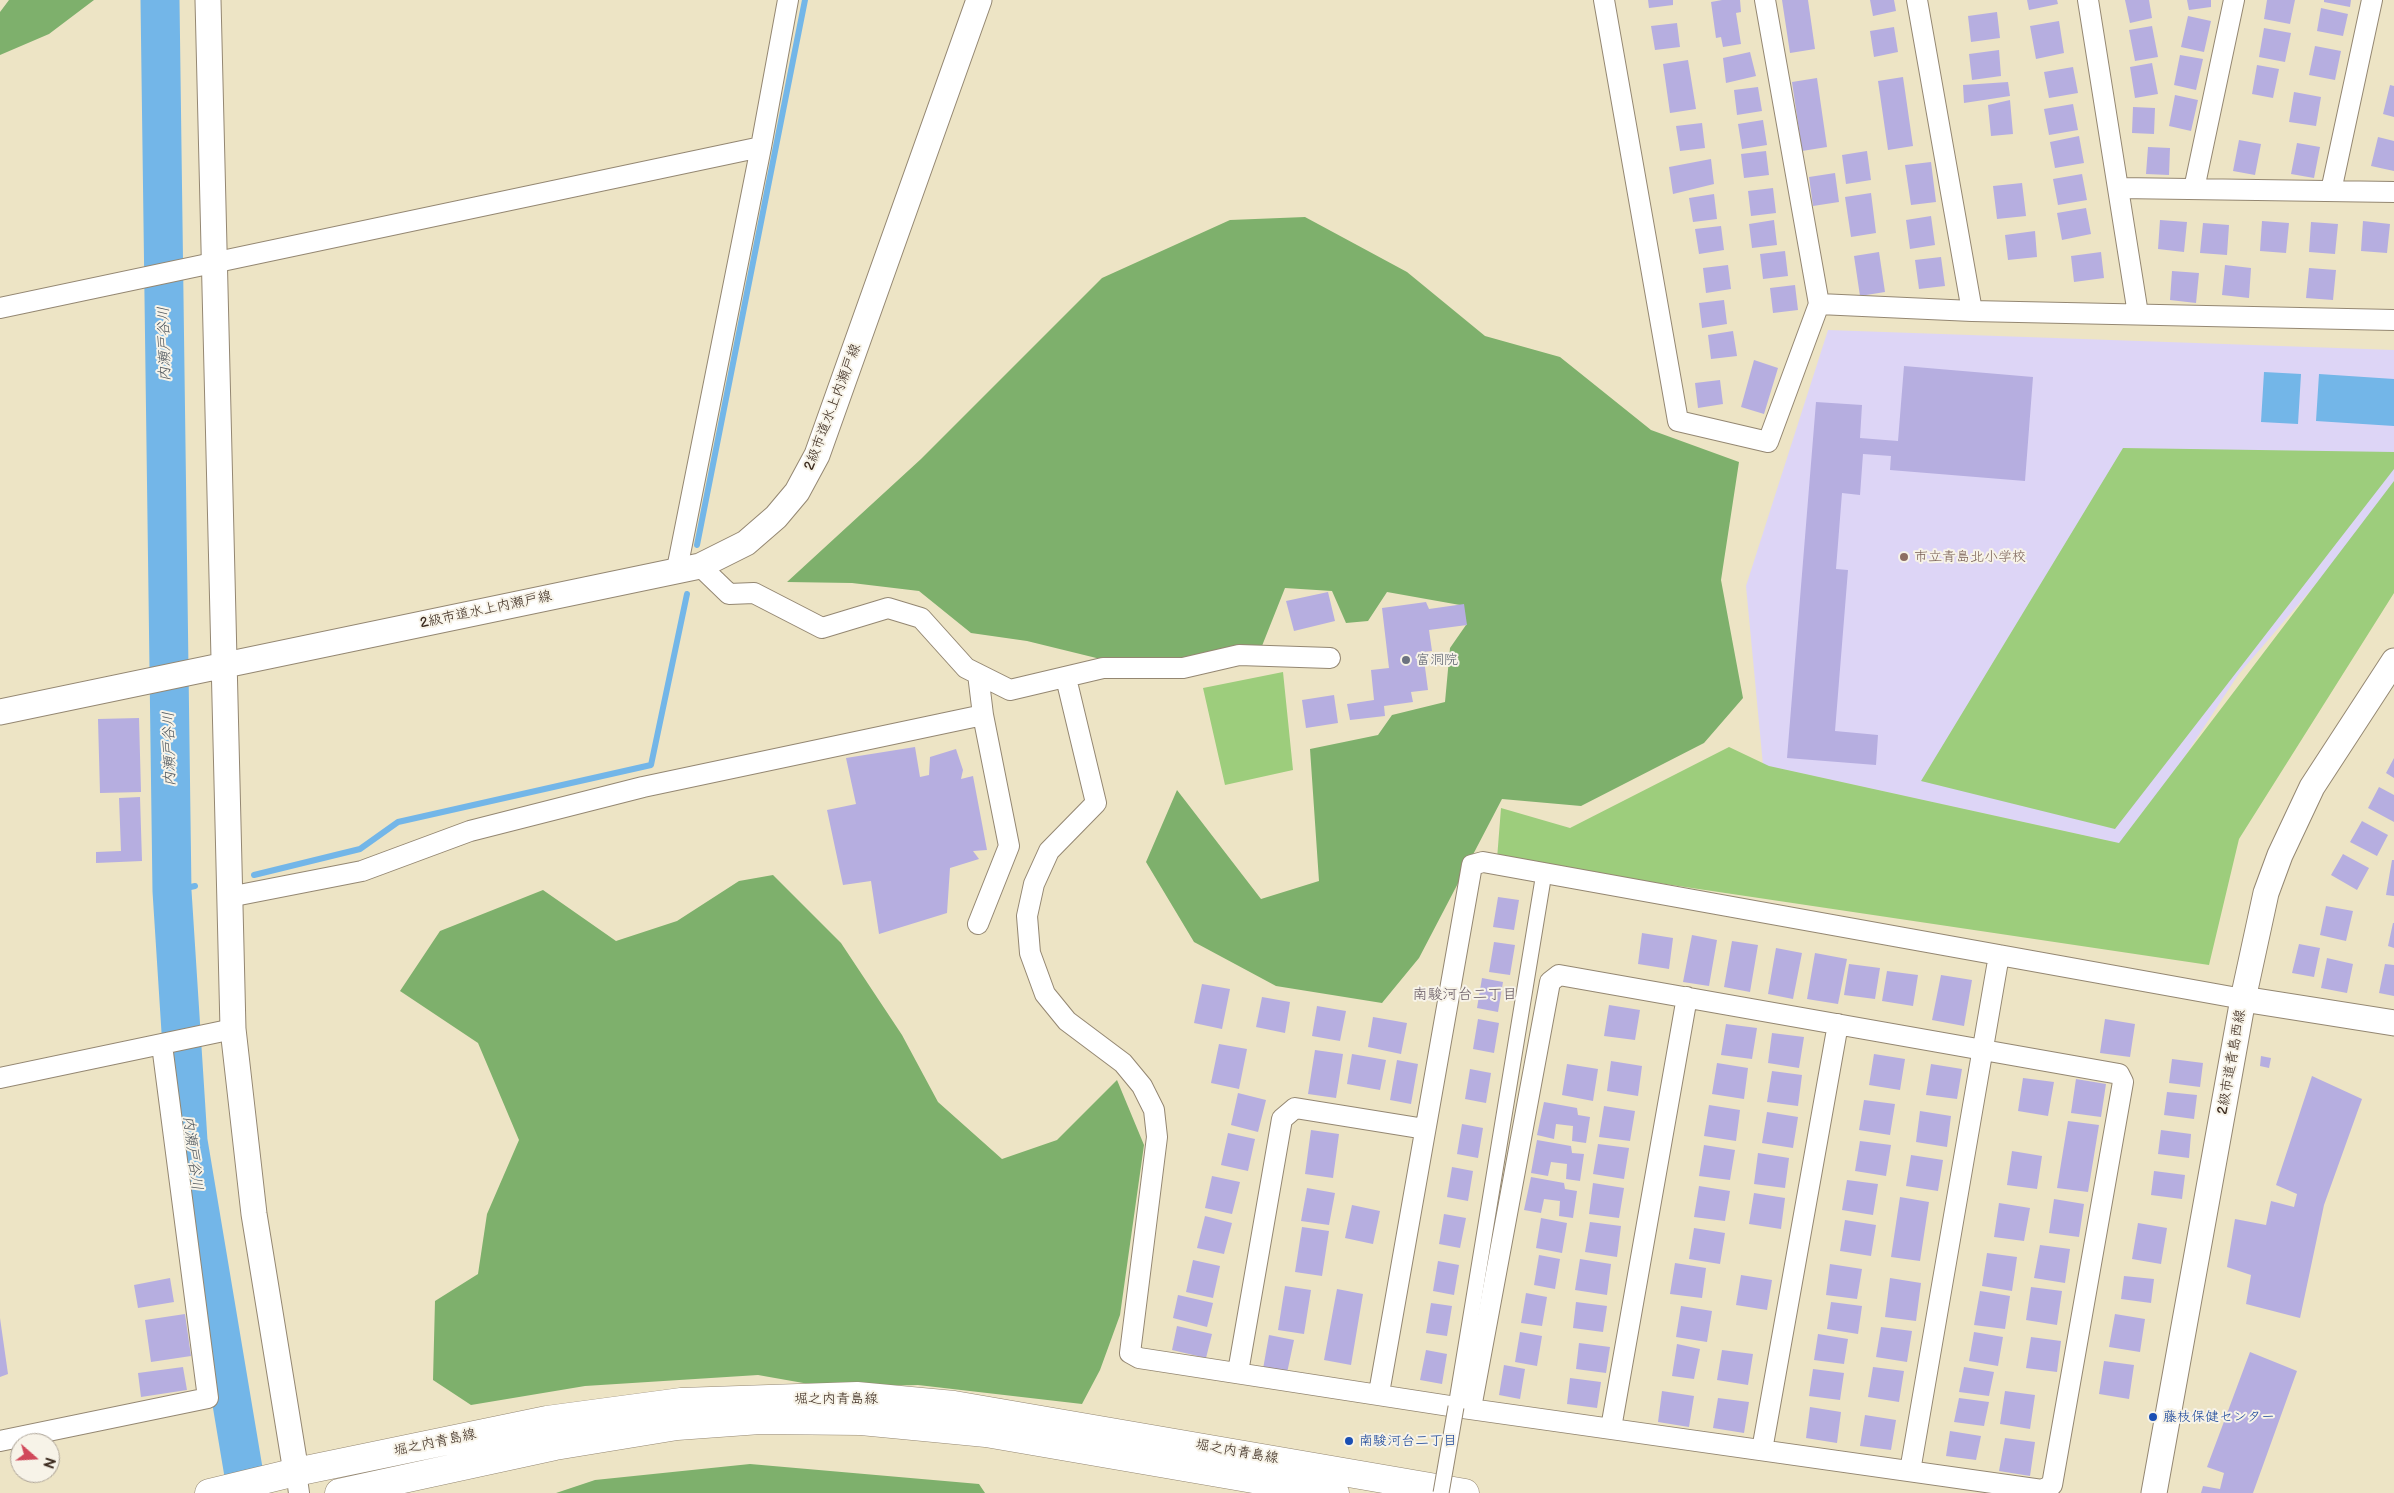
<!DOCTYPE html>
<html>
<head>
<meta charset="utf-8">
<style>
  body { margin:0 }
  #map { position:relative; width:2394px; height:1493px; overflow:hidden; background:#ede4c5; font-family:"Balsamiq Sans",sans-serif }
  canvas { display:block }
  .north { position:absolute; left:10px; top:1433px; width:50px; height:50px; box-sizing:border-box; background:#f7f3e8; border:1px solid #aca397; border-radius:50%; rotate:109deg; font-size:14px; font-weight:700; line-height:20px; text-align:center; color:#3b2a1e }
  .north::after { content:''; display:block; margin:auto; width:18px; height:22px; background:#d1495b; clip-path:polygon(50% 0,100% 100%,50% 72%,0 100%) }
</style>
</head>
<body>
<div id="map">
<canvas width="2394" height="1493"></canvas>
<div class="north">N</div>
</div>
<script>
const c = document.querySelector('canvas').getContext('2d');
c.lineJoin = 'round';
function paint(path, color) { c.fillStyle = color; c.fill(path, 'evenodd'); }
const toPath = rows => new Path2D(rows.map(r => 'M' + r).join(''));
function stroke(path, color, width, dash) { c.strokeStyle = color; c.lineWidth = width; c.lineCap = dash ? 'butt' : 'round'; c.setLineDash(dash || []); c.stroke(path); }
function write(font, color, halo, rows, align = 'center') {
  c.font = font + ' "Balsamiq Sans","Klee One",sans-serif'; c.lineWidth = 4; c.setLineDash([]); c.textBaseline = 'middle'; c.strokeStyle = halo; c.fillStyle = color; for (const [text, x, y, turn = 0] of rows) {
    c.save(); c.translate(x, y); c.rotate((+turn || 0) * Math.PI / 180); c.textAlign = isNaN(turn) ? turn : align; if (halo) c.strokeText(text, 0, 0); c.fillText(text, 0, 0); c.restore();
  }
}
paint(toPath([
  [1828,330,2394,350,2394,493,2238,675,2127,845,1763,765,1746,586]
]), '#ddd5f6');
paint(toPath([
  [2123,448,2394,452,2394,469,2115,829,1921,781],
  [2394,481,2394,593,2239,839,2209,965,1497,859,1501,808,1570,828,1729,747,1769,766,2119,843],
  [1283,672,1293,770,1225,785,1203,688]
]), '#9dcd7c');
paint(toPath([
  [9,0,94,0,49,34,0,55,0,12],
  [1305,217,1407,272,1485,336,1560,357,1651,430,1739,462,1721,580,1743,698,1704,743,1581,806,1502,799,1419,958,1382,1003,1276,986,1194,942,1146,862,1177,790,1261,899,1319,881,1310,749,1378,735,1392,715,1445,702,1450,648,1466,625,1460,605,1387,592,1368,621,1346,623,1332,591,1285,588,1256,661,1178,678,1027,641,971,633,919,591,852,583,787,582,921,459,1102,278,1230,220],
  [773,875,841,943,902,1035,938,1102,1002,1159,1057,1140,1117,1080,1144,1145,1120,1315,1100,1370,1082,1404,918,1385,826,1387,758,1375,585,1386,471,1405,433,1380,435,1301,478,1274,487,1214,519,1140,478,1043,400,991,440,931,543,890,616,941,677,921,739,881],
  [750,1464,979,1484,985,1493,556,1493,595,1480]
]), '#7eb06c');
paint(toPath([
  [2264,372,2301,374,2298,424,2261,422],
  [2319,374,2394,379,2394,426,2316,421]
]), '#73b6e8');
stroke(toPath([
  [697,545,805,0],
  [254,875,360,849,398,822,651,765,687,594],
  [172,891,195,886]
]), '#73b6e8', 6);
stroke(toPath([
  [160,0,172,891,188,1141,247,1493]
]), '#73b6e8', 39);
paint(toPath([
  [1648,0,1673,0,1673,5,1649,8],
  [1722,0,1740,0,1741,12,1736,13,1741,44,1723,47,1721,37,1716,38,1711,2],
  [1782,0,1808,0,1815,49,1790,53],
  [1870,0,1894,0,1896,11,1873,16],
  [2027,0,2057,0,2058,4,2029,10],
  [2125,0,2149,0,2152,18,2130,23],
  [2187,0,2211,0,2211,7,2189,10],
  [2267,0,2295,0,2290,24,2264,19],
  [2324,0,2351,0,2350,7,2324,2],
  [2321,8,2348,14,2343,36,2317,31],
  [1997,12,2000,38,1971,42,1968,16],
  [2188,16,2211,21,2204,52,2181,47],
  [2059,21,2064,53,2036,59,2030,26],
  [1677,23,1680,47,1655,50,1651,26],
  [2152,26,2158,57,2135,61,2129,30],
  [1894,27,1898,52,1874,57,1870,31],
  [2264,28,2291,33,2285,62,2259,57],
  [2315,46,2341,51,2335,80,2309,75],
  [1999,50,2001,76,1972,80,1969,54],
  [1750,52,1756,76,1726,83,1723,58],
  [2180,55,2203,59,2196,90,2174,85],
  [1688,60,1696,109,1670,113,1663,64],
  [2152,63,2158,94,2135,98,2130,67],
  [2257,65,2279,69,2273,98,2252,94],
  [2073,67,2078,93,2049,98,2044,72],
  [1903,77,1913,146,1888,150,1878,81],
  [1817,78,1827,147,1802,151,1792,82],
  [2008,82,2010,96,1964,103,1963,85],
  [2390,85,2394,86,2394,117,2383,114],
  [1758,87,1762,111,1737,115,1734,90],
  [2294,92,2321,97,2316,126,2289,122],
  [2175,95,2198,100,2191,131,2169,126],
  [2010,100,2013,134,1991,136,1988,105],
  [2073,104,2078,130,2049,135,2044,109],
  [2133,107,2155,108,2154,134,2132,133],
  [1763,120,1767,145,1742,149,1738,124],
  [1702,123,1705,148,1680,151,1676,126],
  [2079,136,2084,163,2055,168,2050,142],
  [2378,137,2394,141,2394,171,2371,166],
  [2239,140,2261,144,2255,175,2233,171],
  [2297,143,2320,147,2314,178,2291,174],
  [2148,147,2170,148,2169,175,2146,174],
  [1766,151,1769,175,1744,178,1741,154],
  [1867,151,1871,180,1846,184,1842,155],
  [1711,159,1714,184,1673,194,1669,167],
  [1931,162,1936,202,1911,205,1905,165],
  [1835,173,1839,202,1813,206,1809,177],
  [2082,174,2087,200,2058,205,2053,179],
  [2022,183,2026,216,1997,219,1993,186],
  [1773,188,1776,213,1751,216,1748,191],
  [1871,193,1876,233,1851,237,1845,197],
  [1714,194,1717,219,1693,222,1689,198],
  [2086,208,2091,234,2062,240,2057,213],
  [1931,216,1935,245,1910,249,1906,220],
  [1774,220,1777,245,1752,248,1749,224],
  [2160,220,2187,222,2184,252,2158,249],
  [2262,221,2289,223,2286,253,2260,251],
  [2363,221,2390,224,2387,253,2361,251],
  [2311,222,2338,224,2335,254,2309,252],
  [2203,223,2229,225,2227,255,2200,253],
  [1721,226,1724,250,1699,254,1695,229],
  [2035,231,2037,257,2008,260,2005,235],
  [1785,251,1788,276,1763,279,1760,254],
  [1879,252,1885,292,1860,296,1854,256],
  [2101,252,2104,278,2074,282,2071,256],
  [1941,257,1945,286,1919,289,1915,260],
  [1728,265,1731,289,1706,293,1703,268],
  [2225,265,2251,268,2249,298,2222,295],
  [2309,268,2336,270,2333,300,2306,298],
  [2172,271,2199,273,2196,303,2170,300],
  [1795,285,1798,310,1773,313,1770,288],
  [1724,300,1727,324,1702,328,1699,303],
  [1733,331,1737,356,1711,359,1708,335],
  [1754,360,1778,368,1764,414,1741,407],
  [1904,366,2033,377,2025,481,1890,470,1891,456,1863,454,1860,495,1842,493,1836,569,1848,570,1835,731,1878,735,1876,765,1787,758,1816,402,1862,405,1860,438,1898,441],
  [1720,380,1723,404,1698,408,1695,383],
  [1328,592,1335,621,1294,631,1286,601],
  [1426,602,1429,609,1464,604,1467,625,1429,630,1432,651,1423,652,1428,690,1411,692,1413,702,1384,706,1385,716,1350,720,1347,704,1374,700,1371,670,1389,668,1382,608],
  [1334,695,1338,723,1306,728,1302,700],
  [139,718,141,792,100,793,98,719],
  [915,747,920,777,929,775,930,757,956,749,963,770,961,779,973,776,987,850,973,851,979,859,950,868,947,913,879,934,871,881,843,885,827,810,856,804,846,758],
  [2394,758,2394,778,2386,773],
  [2379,787,2394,795,2394,822,2368,808],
  [140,797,142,861,96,863,96,852,121,851,119,798],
  [2362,821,2388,835,2377,856,2350,842],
  [2343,854,2369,868,2357,890,2331,875],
  [2392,860,2394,860,2394,896,2386,895],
  [1498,897,1519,900,1514,930,1493,927],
  [2326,906,2353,911,2346,941,2320,935],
  [2393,923,2394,923,2394,948,2388,946],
  [1642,933,1673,938,1669,969,1638,964],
  [1692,935,1717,940,1709,986,1683,982],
  [1732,941,1758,945,1750,992,1724,987],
  [1494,942,1515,945,1510,975,1489,972],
  [2299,944,2320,948,2314,977,2292,973],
  [1776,948,1802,953,1793,999,1768,994],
  [1815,953,1847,959,1838,1004,1807,999],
  [2327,958,2353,964,2347,993,2321,988],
  [1849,964,1880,968,1875,999,1844,995],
  [2385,964,2394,965,2394,996,2379,993],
  [1887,971,1918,975,1913,1006,1882,1001],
  [1941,975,1972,980,1964,1026,1932,1020],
  [1482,978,1503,982,1498,1012,1477,1008],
  [1202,984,1230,989,1222,1029,1194,1023],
  [1262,997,1290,1002,1285,1033,1256,1027],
  [1609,1005,1640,1010,1635,1040,1604,1036],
  [1317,1006,1346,1011,1340,1041,1312,1036],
  [1373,1017,1407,1023,1401,1054,1368,1047],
  [1478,1019,1499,1023,1494,1053,1473,1049],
  [2105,1019,2135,1024,2130,1057,2100,1053],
  [1726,1024,1757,1028,1752,1059,1721,1055],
  [1772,1033,1804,1037,1799,1068,1768,1063],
  [1219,1044,1247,1049,1239,1089,1211,1083],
  [1315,1050,1343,1054,1336,1098,1308,1094],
  [1352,1054,1386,1060,1380,1090,1347,1084],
  [1874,1054,1905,1059,1900,1090,1869,1085],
  [2261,1056,2271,1058,2269,1068,2260,1066],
  [2172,1059,2203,1063,2200,1087,2169,1083],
  [1397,1060,1418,1064,1411,1104,1390,1100],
  [1611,1061,1642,1066,1638,1096,1607,1091],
  [1717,1063,1748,1068,1744,1099,1712,1094],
  [1567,1064,1598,1069,1593,1101,1562,1095],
  [1931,1064,1962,1069,1957,1099,1926,1095],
  [1470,1069,1491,1073,1486,1103,1465,1099],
  [1772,1071,1802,1075,1798,1106,1767,1102],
  [2312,1076,2362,1099,2324,1205,2300,1318,2246,1304,2251,1275,2227,1267,2235,1219,2266,1225,2271,1201,2294,1207,2297,1194,2276,1185],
  [2023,1078,2054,1082,2048,1116,2018,1111],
  [2076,1079,2106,1084,2101,1117,2071,1113],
  [2167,1092,2197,1095,2194,1119,2164,1115],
  [1238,1093,1266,1100,1258,1132,1231,1125],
  [1864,1100,1895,1104,1890,1135,1859,1130],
  [1544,1102,1577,1108,1578,1115,1590,1117,1586,1143,1572,1141,1573,1126,1556,1124,1554,1139,1537,1135],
  [1709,1105,1740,1110,1736,1141,1704,1136],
  [1604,1106,1635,1111,1630,1141,1599,1137],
  [1920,1111,1951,1116,1947,1147,1916,1142],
  [1767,1112,1798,1117,1793,1148,1762,1143],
  [2068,1121,2099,1125,2088,1192,2057,1188],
  [1462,1124,1483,1128,1478,1158,1457,1154],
  [1311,1130,1339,1134,1333,1178,1305,1174],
  [2161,1130,2191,1134,2189,1158,2158,1154],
  [1228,1133,1255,1139,1248,1171,1221,1165],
  [1537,1140,1571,1146,1572,1153,1584,1154,1580,1181,1566,1179,1567,1164,1551,1162,1548,1176,1531,1173],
  [1860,1141,1891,1145,1886,1176,1855,1171],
  [1598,1144,1629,1148,1624,1179,1593,1174],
  [1704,1145,1735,1150,1730,1180,1699,1176],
  [2012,1151,2042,1156,2037,1189,2007,1185],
  [1758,1153,1789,1158,1785,1188,1754,1184],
  [1911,1155,1943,1160,1938,1191,1906,1186],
  [1452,1167,1473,1171,1468,1201,1447,1197],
  [2154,1171,2185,1175,2182,1199,2151,1195],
  [1212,1176,1240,1182,1232,1214,1205,1208],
  [1531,1177,1564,1183,1565,1189,1577,1191,1573,1218,1559,1216,1560,1201,1544,1199,1541,1213,1524,1210],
  [1847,1180,1878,1184,1873,1215,1842,1210],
  [1593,1183,1624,1188,1619,1218,1589,1214],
  [1699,1186,1730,1191,1725,1221,1694,1217],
  [1307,1188,1335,1193,1329,1225,1301,1221],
  [1754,1193,1785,1198,1781,1229,1749,1224],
  [1900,1197,1929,1202,1920,1261,1891,1257],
  [2054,1199,2084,1204,2079,1237,2049,1233],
  [1999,1203,2030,1208,2024,1241,1994,1237],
  [1352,1205,1380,1211,1373,1244,1345,1238],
  [1444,1214,1466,1218,1460,1248,1439,1244],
  [1205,1216,1232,1223,1224,1254,1197,1248],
  [1541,1218,1567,1223,1562,1253,1536,1248],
  [1845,1220,1876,1225,1871,1256,1840,1251],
  [1590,1222,1621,1226,1617,1257,1585,1252],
  [2138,1223,2167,1228,2161,1264,2132,1259],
  [1302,1227,1329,1231,1322,1276,1295,1272],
  [1694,1228,1725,1233,1720,1264,1689,1259],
  [2040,1245,2070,1249,2065,1283,2034,1278],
  [1987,1253,2017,1257,2012,1291,1982,1286],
  [1539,1255,1560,1259,1555,1289,1534,1285],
  [1580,1259,1611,1264,1607,1295,1575,1290],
  [1193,1260,1220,1266,1213,1298,1186,1292],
  [1438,1261,1459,1265,1454,1295,1433,1291],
  [1675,1263,1706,1268,1702,1298,1670,1294],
  [1830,1264,1862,1269,1857,1299,1826,1295],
  [1741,1275,1772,1280,1767,1310,1736,1305],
  [2124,1276,2154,1279,2151,1303,2121,1299],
  [170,1278,174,1302,138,1308,134,1285],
  [1890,1278,1921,1283,1916,1321,1885,1317],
  [1285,1286,1311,1290,1304,1334,1278,1330],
  [2031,1287,2062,1291,2057,1325,2026,1320],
  [1337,1289,1363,1294,1351,1365,1324,1360],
  [1980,1291,2010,1296,2005,1329,1974,1325],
  [1526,1293,1547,1297,1542,1326,1521,1323],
  [1178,1295,1213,1303,1207,1327,1173,1318],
  [1576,1302,1607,1306,1603,1332,1573,1328],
  [1831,1302,1862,1306,1858,1334,1827,1329],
  [1431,1303,1452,1306,1447,1336,1426,1333],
  [1681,1306,1712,1311,1707,1342,1676,1337],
  [185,1314,191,1356,151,1362,145,1320],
  [2115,1314,2145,1319,2140,1352,2109,1347],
  [0,1318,8,1374,0,1377],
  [1177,1326,1212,1334,1206,1358,1172,1350],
  [1881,1327,1912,1331,1907,1362,1876,1357],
  [1520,1332,1542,1336,1537,1366,1515,1362],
  [1974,1332,2003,1337,1998,1366,1969,1361],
  [1818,1334,1848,1339,1844,1364,1814,1360],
  [1269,1335,1294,1340,1287,1373,1263,1369],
  [2031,1337,2061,1341,2057,1372,2026,1368],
  [1579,1343,1610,1347,1606,1373,1576,1369],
  [1677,1344,1700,1349,1694,1379,1672,1376],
  [1426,1350,1447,1354,1442,1384,1420,1380],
  [1722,1350,1753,1354,1748,1385,1717,1380],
  [2250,1352,2297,1371,2253,1493,2201,1493,2203,1486,2220,1489,2224,1473,2207,1467],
  [2104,1361,2134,1365,2129,1399,2099,1394],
  [1504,1365,1525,1369,1520,1399,1499,1395],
  [183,1367,187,1390,141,1397,138,1373],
  [1873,1367,1904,1371,1899,1402,1868,1397],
  [1964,1367,1994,1372,1989,1396,1959,1392],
  [1813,1369,1844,1373,1840,1400,1809,1396],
  [1570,1378,1601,1382,1597,1408,1567,1404],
  [1662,1391,1694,1396,1689,1427,1658,1422],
  [2005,1391,2035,1395,2030,1429,2000,1424],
  [1718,1398,1749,1402,1744,1433,1713,1428],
  [1959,1398,1989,1402,1984,1426,1954,1422],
  [1810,1407,1841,1412,1837,1443,1806,1438],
  [1865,1415,1896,1420,1891,1450,1860,1446],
  [1950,1431,1981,1436,1976,1460,1946,1456],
  [2005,1438,2035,1442,2030,1476,1999,1471]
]), '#b6aee0');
const pedestrian = toPath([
  [1456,1407,1544,873]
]);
const minor = toPath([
  [1604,0,1678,421,1768,442,1819,304,1972,311,2394,320],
  [1765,0,1819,304],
  [1917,0,1972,311],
  [2088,0,2138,314],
  [2120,188,2394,192],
  [2194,189,2234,0],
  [2331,191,2372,0],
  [0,308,761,147],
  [700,566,729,594,754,593,822,628,888,608,921,618,966,668,1010,690,1103,668,1183,668,1239,655,1330,658],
  [677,569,761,147,788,0],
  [978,674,983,715,1009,846,978,924],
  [1066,678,1096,803,1049,851,1034,884,1027,916,1030,953,1045,994,1067,1021,1123,1063,1142,1086,1154,1110,1157,1137,1130,1353,1139,1358,1456,1407,2042,1490,2052,1485,2123,1082,2119,1074,1559,975,1550,982,1471,1408],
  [229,897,362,871,470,831,643,787,983,715],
  [0,1078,233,1029],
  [1238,1372,1282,1119,1295,1108,1425,1129],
  [1379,1393,1472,865,1483,862,2243,999],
  [1611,1428,1687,997],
  [0,1441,208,1398,162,1045],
  [1762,1450,1838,1024],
  [1910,1471,1999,955],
  [296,1472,299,1493]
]);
const tertiary = toPath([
  [208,0,233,1029,254,1214,296,1472],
  [0,712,700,566,746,543,776,517,797,492,817,455,979,0],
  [2243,999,2394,1023],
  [2154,1493,2243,999,2266,893,2280,855,2312,787,2394,661]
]);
const secondary = toPath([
  [209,1493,296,1472,547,1420,681,1402,857,1396,954,1405,1465,1493],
  [339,1493,555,1446,677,1426,760,1420,861,1421,986,1433,1335,1493]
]);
stroke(pedestrian, '#948772', 17);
stroke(minor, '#948772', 22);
stroke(tertiary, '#948772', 27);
stroke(secondary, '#948772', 29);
stroke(pedestrian, '#fff', 15);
stroke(minor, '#fff', 20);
stroke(tertiary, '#fff', 25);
stroke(secondary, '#fff', 28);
const pedestrianBridge = toPath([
  [1441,1493,1456,1407]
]);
stroke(pedestrianBridge, '#948772', 17, []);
stroke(pedestrianBridge, '#fff', 15);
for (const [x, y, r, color] of [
  [1904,557,5,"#8d6e63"],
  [1406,660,5,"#6b7280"],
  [2153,1417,5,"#1a4fb4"],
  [1349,1441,5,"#1a4fb4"]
]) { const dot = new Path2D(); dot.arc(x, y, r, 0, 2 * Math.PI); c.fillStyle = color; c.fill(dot); stroke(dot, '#f7f3e8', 2); }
write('14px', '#3b2a1e', '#f7f3e8', [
  ["2級市道水上内瀬戸線",833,407,-69],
  ["2級市道水上内瀬戸線",486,610,-12],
  ["2級市道青島西線",2232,1062,-80],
  ["堀之内青島線",836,1399],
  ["堀之内青島線",435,1443,-12],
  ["堀之内青島線",1237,1452,10]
]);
write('14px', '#785e54', '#f7f3e8', [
  ["市立青島北小学校",1914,557]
], 'left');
write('14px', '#5b616d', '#f7f3e8', [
  ["富洞院",1416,660]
], 'left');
write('14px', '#164399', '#f7f3e8', [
  ["藤枝保健センター",2163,1417],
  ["南駿河台二丁目",1359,1441]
], 'left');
write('italic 15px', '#4c545b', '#f7f3e8', [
  ["内瀬戸谷川",165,344,-91],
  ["内瀬戸谷川",170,749,-91],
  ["内瀬戸谷川",192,1153,83]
]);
write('15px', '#665862', '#f7f3e8', [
  ["南駿河台二丁目",1465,995]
]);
</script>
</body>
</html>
